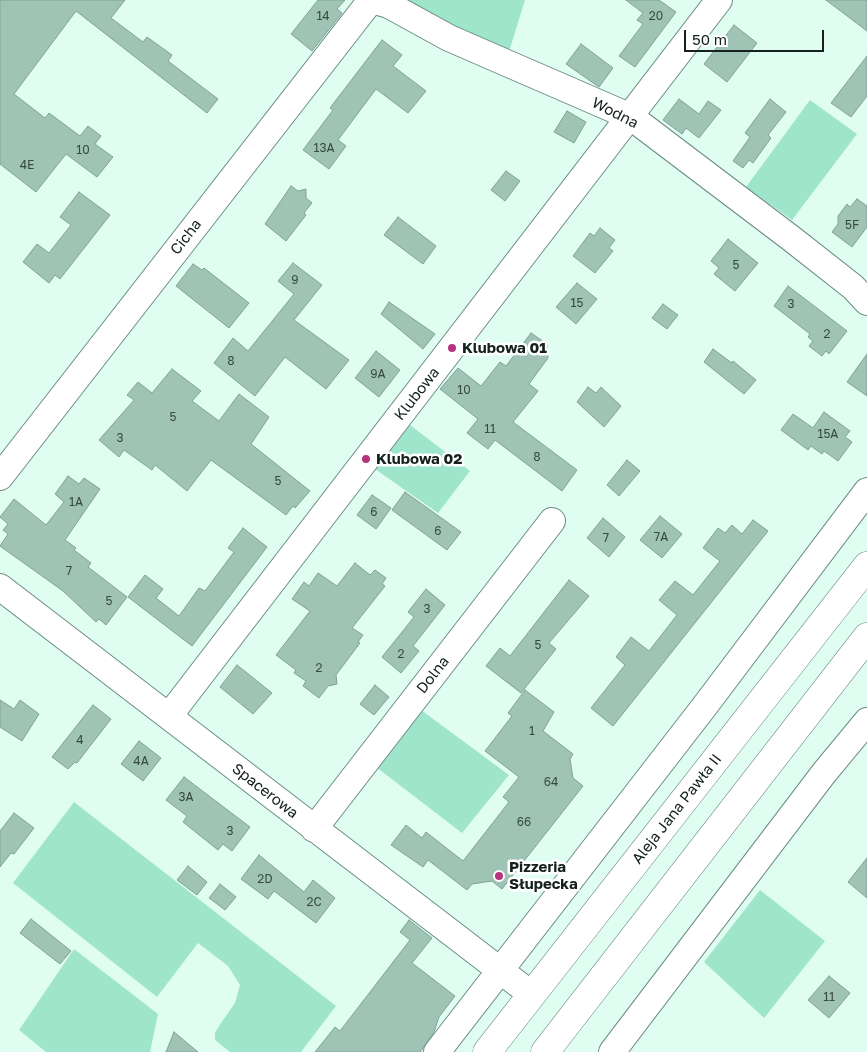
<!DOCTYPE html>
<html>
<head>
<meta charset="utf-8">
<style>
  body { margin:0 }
  #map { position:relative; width:867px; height:1052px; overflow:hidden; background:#e0fdf2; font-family:"Golos Text",sans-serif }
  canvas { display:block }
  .scale { position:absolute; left:684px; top:30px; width:140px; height:22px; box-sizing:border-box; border:2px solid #14211c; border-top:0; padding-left:6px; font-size:15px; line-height:18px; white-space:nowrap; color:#14211c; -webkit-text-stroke:4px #fff; paint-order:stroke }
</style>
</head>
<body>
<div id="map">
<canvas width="867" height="1052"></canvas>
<div class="scale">50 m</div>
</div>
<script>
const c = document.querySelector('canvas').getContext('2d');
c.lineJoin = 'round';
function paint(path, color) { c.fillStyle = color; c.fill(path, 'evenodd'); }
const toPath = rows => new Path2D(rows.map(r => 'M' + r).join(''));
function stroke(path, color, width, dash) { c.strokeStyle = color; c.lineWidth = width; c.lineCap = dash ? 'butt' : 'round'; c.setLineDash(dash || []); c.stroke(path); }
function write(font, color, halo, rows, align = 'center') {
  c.font = font + ' "Golos Text",sans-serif'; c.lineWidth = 5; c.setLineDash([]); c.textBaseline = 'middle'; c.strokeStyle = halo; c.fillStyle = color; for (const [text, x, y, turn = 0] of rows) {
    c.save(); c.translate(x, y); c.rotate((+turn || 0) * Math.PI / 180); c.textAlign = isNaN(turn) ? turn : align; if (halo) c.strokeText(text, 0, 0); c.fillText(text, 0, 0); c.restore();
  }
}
paint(toPath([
  [407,0,525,0,508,55],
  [810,100,857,134,792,220,746,187],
  [410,425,470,471,438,513,375,469],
  [421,710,509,775,462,833,376,767],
  [74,802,336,1006,301,1052,230,1052,215,1040,215,1033,221,1023,235,1003,240,985,228,966,198,943,157,997,13,883],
  [760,890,825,941,764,1018,704,962],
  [74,949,158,1014,150,1052,46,1052,19,1030]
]), '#9fe5cc');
const building = toPath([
  [0,0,125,0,111,18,143,42,147,37,172,55,168,61,218,99,207,113,76,11,14,94,45,118,49,113,80,136,88,126,101,136,95,144,113,157,97,177,66,154,36,192,0,164,0,0],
  [318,0,345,0,337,9,342,13,312,51,291,34,318,0],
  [626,0,659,0,676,12,635,67,619,56,643,24,637,20,643,13,626,0],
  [826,0,867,0,867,31,826,0],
  [734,25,757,43,727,82,704,64,734,25],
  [382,40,402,55,393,66,426,91,408,113,376,89,338,140,346,146,329,169,303,150,333,110,330,108,382,40],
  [581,44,613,68,599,87,566,64,581,44],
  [867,56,867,96,851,117,831,103,867,56],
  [679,99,699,114,708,101,721,110,699,138,686,128,682,134,663,120,679,99],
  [770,99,786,112,768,135,771,138,753,163,749,160,743,168,733,161,750,137,745,133,770,99],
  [567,111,586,122,574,143,554,132,567,111],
  [506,171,520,181,505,201,491,190,506,171],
  [291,186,298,191,306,189,306,198,312,203,304,213,306,215,286,241,265,224,291,186],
  [79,192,110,215,60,279,55,275,49,283,23,262,37,244,49,253,71,225,60,217,79,192],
  [857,199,867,206,867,227,852,247,832,232,838,224,838,216,847,204,850,207,857,199],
  [398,217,436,246,423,264,384,235,398,217],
  [600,228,615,240,609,248,613,251,595,273,573,256,590,233,594,236,600,228],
  [728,239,758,263,735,291,714,274,719,268,711,261,728,239],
  [293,263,322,285,294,320,349,360,326,389,285,357,255,396,214,363,233,338,248,351,294,294,278,281,293,263],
  [193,264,202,270,204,268,249,303,229,328,176,286,193,264],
  [577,283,597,299,576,324,556,307,577,283],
  [788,286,847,331,829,354,826,351,822,356,809,346,813,341,808,337,810,334,774,306,788,286],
  [389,302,435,334,423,349,381,314,389,302],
  [663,304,678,315,667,329,652,318,663,304],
  [531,333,547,344,548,358,529,384,538,391,513,422,577,470,562,491,495,440,488,449,467,433,478,419,440,389,458,368,481,386,500,362,506,366,531,333],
  [713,349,732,363,733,361,756,380,744,394,704,362,713,349],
  [376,351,400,370,379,397,355,378,376,351],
  [867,354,867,396,847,382,867,354],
  [172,369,201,391,192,401,219,421,239,394,269,417,251,444,310,491,295,508,293,506,286,515,211,460,187,491,155,465,152,470,124,450,119,457,99,440,134,400,127,395,138,382,152,393,172,369],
  [588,387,596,393,601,387,621,406,604,427,577,402,588,387],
  [824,412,850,431,845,437,852,442,838,461,824,451,822,454,811,446,808,450,781,430,793,414,813,428,824,412],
  [627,460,640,471,619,496,607,485,627,460],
  [68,476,79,484,84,478,100,489,65,540,76,548,74,550,91,563,88,567,127,597,106,625,99,619,96,622,63,591,0,546,8,534,3,530,8,524,0,517,14,499,46,525,64,502,55,494,68,476],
  [405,492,461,532,447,550,392,510,405,492],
  [372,495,391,508,376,529,357,515,372,495],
  [660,516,682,534,662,558,640,540,660,516],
  [603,518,625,537,609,557,587,538,603,518],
  [753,520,768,531,613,726,591,708,625,665,616,657,631,637,649,651,677,615,659,600,675,581,693,595,720,561,703,548,718,528,725,533,732,525,742,534,753,520],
  [243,528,267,547,192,646,128,597,145,575,163,589,156,598,179,616,199,588,205,591,234,552,228,548,243,528],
  [355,563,370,575,375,570,386,578,382,584,385,586,352,628,363,635,358,642,360,643,336,675,337,684,328,686,319,698,303,686,306,681,294,673,296,670,276,655,310,611,292,599,304,582,309,586,318,573,337,586,355,563],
  [569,580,589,596,549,643,556,649,521,693,486,666,500,648,510,656,569,580],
  [426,589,445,605,413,646,419,651,401,673,382,657,414,617,408,612,426,589],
  [237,665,272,693,253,714,220,687,237,665],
  [375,685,389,697,374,715,360,704,375,685],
  [525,690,554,712,543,731,573,754,570,759,573,778,583,786,502,889,492,881,472,884,467,890,428,860,423,867,391,845,406,825,422,838,426,832,463,861,509,802,503,797,519,777,485,751,512,716,508,713,525,690],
  [0,700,14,709,20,700,39,714,22,741,0,727,0,700],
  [93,705,111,719,77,763,75,762,68,769,52,757,93,705],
  [139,741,161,758,143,781,121,764,139,741],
  [184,777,250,827,232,851,223,844,218,850,183,822,187,816,166,800,184,777],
  [14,813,34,828,14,854,11,853,0,867,0,831,14,813],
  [259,855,304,892,313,880,335,898,316,923,274,891,268,899,241,879,259,855],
  [867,858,867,898,848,882,867,858],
  [188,866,207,882,197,895,177,880,188,866],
  [220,884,236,897,225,910,209,898,220,884],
  [31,919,71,951,60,964,20,933,31,919],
  [409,920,432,938,412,963,455,996,439,1017,434,1032,423,1048,420,1052,315,1052,335,1027,340,1031,410,940,400,932,409,920],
  [829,976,850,993,829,1018,808,1000,829,976],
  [174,1032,198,1052,166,1052,174,1032]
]);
paint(building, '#9fc3b5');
stroke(building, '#80a396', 1);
const minor = toPath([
  [0,477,368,4,375,1,389,5,449,38,631,117,792,239,853,287,867,302],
  [0,587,531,994],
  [169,716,719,0],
  [314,829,552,521],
  [437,1052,704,707,867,491],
  [612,1052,824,773,867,721]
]);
const major = toPath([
  [487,1052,867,566],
  [545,1052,867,637]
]);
stroke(minor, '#6b8d80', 28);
stroke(major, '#6b8d80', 29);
stroke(minor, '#fff', 26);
stroke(major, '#fff', 28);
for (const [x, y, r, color] of [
  [452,348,5,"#b5347e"],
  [366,459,5,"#b5347e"],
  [499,876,5,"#b5347e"]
]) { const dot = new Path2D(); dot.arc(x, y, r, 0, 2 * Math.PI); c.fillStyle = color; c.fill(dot); stroke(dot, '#fff', 2); }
write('12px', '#374a42', null, [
  ["14",323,16],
  ["20",656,16],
  ["13A",324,148],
  ["10",83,150],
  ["4E",27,165],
  ["5F",852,225],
  ["5",736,265],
  ["9",295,280],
  ["15",577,303],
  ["3",791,304],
  ["2",827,334],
  ["8",231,361],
  ["9A",378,374],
  ["10",464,390],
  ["5",173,417],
  ["11",490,429],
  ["15A",828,434],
  ["3",120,438],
  ["8",537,457],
  ["5",278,481],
  ["1A",76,502],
  ["6",374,512],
  ["6",438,531],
  ["7A",661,537],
  ["7",606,538],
  ["7",69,571],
  ["5",109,601],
  ["3",427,609],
  ["5",538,645],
  ["2",401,654],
  ["2",319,668],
  ["1",532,731],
  ["4",80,740],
  ["4A",141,761],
  ["64",551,782],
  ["3A",186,797],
  ["66",524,822],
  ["3",230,831],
  ["2D",265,879],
  ["2C",314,902],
  ["11",829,997]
]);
write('15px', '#14211c', '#fff', [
  ["Wodna",615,113,27],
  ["Cicha",186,237,-52],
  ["Klubowa",417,394,-52],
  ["Dolna",433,675,-52],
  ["Spacerowa",265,791,38],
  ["Aleja Jana Pawła II",677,809,-52]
]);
write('bold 15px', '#14211c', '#fff', [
  ["Klubowa 01",462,348],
  ["Klubowa 02",376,459],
  ["Pizzeria",509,867],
  ["Słupecka",509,884]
], 'left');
</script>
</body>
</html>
